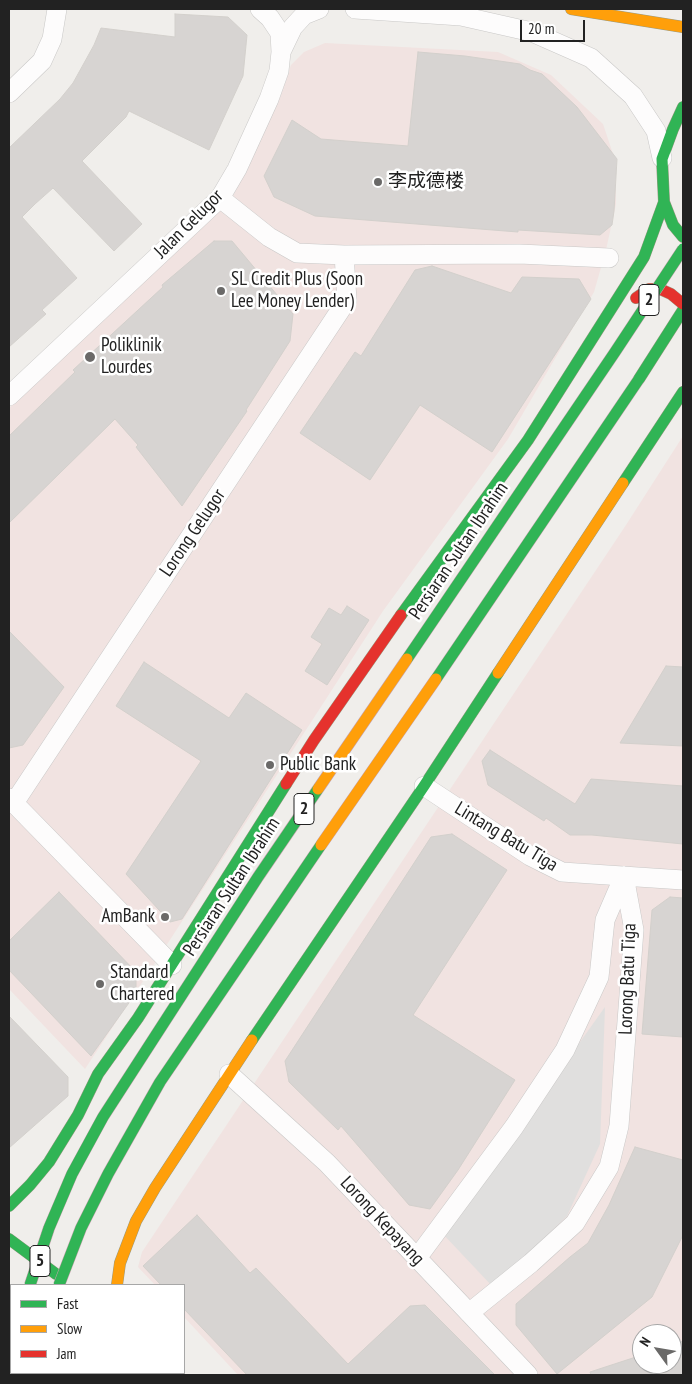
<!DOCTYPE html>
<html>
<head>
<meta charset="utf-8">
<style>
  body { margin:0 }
  #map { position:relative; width:692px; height:1384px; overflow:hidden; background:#f0eeeb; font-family:"PT Sans Narrow",sans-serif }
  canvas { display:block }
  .frame { position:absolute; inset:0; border:10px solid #222; pointer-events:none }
  .legend { position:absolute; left:10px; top:1284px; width:175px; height:90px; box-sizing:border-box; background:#fff; border:1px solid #a7a7a7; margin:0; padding:6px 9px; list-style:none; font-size:15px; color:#222 }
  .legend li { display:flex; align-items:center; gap:10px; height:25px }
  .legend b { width:25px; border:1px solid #a7a7a7 }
  .north { position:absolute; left:632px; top:1324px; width:50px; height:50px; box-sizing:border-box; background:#fff; border:1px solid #a7a7a7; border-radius:50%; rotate:302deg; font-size:14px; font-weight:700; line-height:20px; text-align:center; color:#222 }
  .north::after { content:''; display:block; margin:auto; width:18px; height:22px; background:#6a6968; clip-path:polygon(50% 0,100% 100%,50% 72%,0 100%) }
  .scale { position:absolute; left:520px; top:20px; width:65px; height:22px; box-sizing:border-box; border:2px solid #222; border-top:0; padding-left:6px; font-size:15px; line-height:18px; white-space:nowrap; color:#222; -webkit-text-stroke:4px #fff; paint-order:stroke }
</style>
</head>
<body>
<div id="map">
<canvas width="692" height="1384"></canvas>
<div class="frame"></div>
<ul class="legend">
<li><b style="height:6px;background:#30b455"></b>Fast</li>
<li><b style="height:6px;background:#ff9f0a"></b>Slow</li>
<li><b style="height:6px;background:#e5322d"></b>Jam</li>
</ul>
<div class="north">N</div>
<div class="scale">20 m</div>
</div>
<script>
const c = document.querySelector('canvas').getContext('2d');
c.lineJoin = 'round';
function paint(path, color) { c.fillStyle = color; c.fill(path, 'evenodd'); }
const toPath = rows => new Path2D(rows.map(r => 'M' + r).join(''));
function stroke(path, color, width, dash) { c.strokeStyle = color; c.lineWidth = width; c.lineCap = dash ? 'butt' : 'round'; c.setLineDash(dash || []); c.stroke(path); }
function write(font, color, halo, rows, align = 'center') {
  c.font = font + ' "PT Sans Narrow","Noto Sans SC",sans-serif'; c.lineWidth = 5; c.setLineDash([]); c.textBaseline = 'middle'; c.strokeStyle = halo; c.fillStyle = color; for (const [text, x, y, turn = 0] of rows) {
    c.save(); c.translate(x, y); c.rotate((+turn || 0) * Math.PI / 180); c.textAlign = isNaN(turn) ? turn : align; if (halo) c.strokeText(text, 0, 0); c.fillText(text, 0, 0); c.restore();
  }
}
paint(toPath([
  [325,43,498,52,551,75,603,124,615,160,616,204,606,250,594,292,508,439,383,611,155,963,85,1069,9,989,9,408,233,196,280,97,291,65,304,52],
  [683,436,683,1375,238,1375,184,1317,184,1285,155,1285,138,1267,142,1252,626,525],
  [642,1334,672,1334,672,1364,642,1364]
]), '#f1e3e1');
paint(toPath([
  [605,1007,600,1144,567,1216,493,1287,443,1234]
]), '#e0dfde');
const building = toPath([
  [175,14,228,17,247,35,243,76,209,150,129,111,126,117,82,161,142,224,114,251,53,188,35,204,22,217,77,278,42,310,46,314,9,347,9,148,60,99,73,83,94,45,101,28,175,37,175,14],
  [418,52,465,56,520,64,530,70,542,74,577,107,617,159,614,211,612,225,600,235,518,230,518,232,315,216,274,197,264,176,292,120,321,139,408,146,418,52],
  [214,241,232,241,293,314,290,341,246,410,247,411,182,506,136,447,138,445,115,419,9,523,9,436,75,372,73,370,163,287,162,285,214,241],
  [432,266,511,293,522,277,579,279,591,299,492,452,420,405,370,480,300,433,355,352,361,356,415,270,432,266],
  [347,606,369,620,327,685,305,671,322,644,311,637,329,608,341,615,347,606],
  [9,631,64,687,23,745,9,748,9,631],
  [144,662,229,718,246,693,302,730,182,919,170,922,126,874,201,761,116,706,144,662],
  [666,666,683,667,683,746,620,743,666,666],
  [490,750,575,804,591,779,683,786,683,844,592,835,570,835,546,818,544,821,488,785,482,761,490,750],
  [452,834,507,870,413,1015,515,1080,458,1170,430,1209,409,1205,341,1126,338,1130,289,1082,285,1061,431,837,452,834],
  [59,892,136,972,136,993,91,1056,9,970,9,941,59,892],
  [670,897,683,898,683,1037,642,1034,652,910,670,897],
  [9,1016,68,1077,68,1096,9,1148,9,1016],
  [635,1147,683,1160,683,1235,652,1297,557,1374,516,1325,516,1304,570,1257,588,1243,609,1205,635,1147],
  [197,1215,250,1273,256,1268,348,1364,410,1306,425,1305,495,1375,247,1375,184,1309,184,1285,161,1285,143,1266,197,1215],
  [683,1341,683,1375,591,1375,590,1372,642,1355,642,1364,672,1364,672,1345,683,1341]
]);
paint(building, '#d7d4d2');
stroke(building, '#d3d0cc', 1);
const street = toPath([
  [355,9,461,16,532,32,591,58,633,96,656,131,662,158],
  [281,52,293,27,304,15,319,9],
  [9,93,42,61,52,39,57,9],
  [220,198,269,237,297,253,344,255,519,254,609,258],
  [9,396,220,198,237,169,269,99,279,71,281,52,280,33,270,18,260,9],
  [424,786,530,856,562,872,683,880],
  [9,798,172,965],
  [14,803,347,300,344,255],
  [229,1074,327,1163,528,1375],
  [417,1258,514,1127,565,1050,599,977,605,920,624,876],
  [469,1313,531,1263,575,1223,609,1167,619,1126,634,930,624,876]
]);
const fast = toPath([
  [683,107,673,129,662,159,664,202,673,225,683,237],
  [639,379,683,310],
  [623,483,683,392],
  [401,615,528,440,644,257,664,202],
  [252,1040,424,786,498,673],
  [9,1206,30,1185,49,1162,78,1115,98,1074,138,1018,286,784],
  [9,1239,56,1274],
  [18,1373,18,1375],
  [45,1373,45,1375],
  [152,1373,152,1375]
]);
const slow = toPath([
  [571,9,683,27],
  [498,673,623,483],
  [117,1285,120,1263,136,1221,155,1188,252,1040]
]);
const jam = toPath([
  [636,298,649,289,660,289,671,294,683,304],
  [286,784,314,740,401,615]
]);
stroke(street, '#c9c8c7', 20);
stroke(fast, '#999a82', 12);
stroke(slow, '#999a82', 12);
stroke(jam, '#999a82', 12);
stroke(street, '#fdfcfc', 19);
stroke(fast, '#30b455', 11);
stroke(slow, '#ff9f0a', 11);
stroke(jam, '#e5322d', 11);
const fastBridge = toPath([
  [407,659,615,352,683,249],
  [436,679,639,379],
  [30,1285,49,1228,72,1174,103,1117,258,877,318,789],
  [59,1285,81,1228,108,1174,160,1082,321,845]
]);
const slowBridge = toPath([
  [318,789,407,659],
  [321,845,436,679]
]);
stroke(fastBridge, '#c5a2ac', 12, []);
stroke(slowBridge, '#c5a2ac', 12, []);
stroke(fastBridge, '#30b455', 11);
stroke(slowBridge, '#ff9f0a', 11);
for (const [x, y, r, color] of [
  [378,182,5,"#6a6968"],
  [221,291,5,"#6a6968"],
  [90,357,6,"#6a6968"],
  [270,765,5,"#6a6968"],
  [165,917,5,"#6a6968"],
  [100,984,5,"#6a6968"]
]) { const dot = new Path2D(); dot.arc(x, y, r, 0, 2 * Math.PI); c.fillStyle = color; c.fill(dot); stroke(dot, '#fff', 2); }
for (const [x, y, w] of [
  [649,300,20],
  [304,809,20],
  [40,1261,20]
]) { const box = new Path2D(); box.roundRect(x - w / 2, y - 15.5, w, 31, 4); c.fillStyle = '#fff'; c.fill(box); stroke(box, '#222', 1); }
write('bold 18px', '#222', null, [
  ["2",649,300],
  ["2",304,809],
  ["5",40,1261]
]);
write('19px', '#222', '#fff', [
  ["李成德楼",388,182],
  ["SL Credit Plus (Soon",231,280],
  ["Lee Money Lender)",231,302],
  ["Poliklinik",101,346],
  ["Lourdes",101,368],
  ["Public Bank",280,765],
  ["AmBank",155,917,"right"],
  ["Standard",110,973],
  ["Chartered",110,995]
], 'left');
write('19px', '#222', '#fff', [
  ["Jalan Gelugor",189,224,-45],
  ["Lorong Gelugor",193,533,-56],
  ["Persiaran Sultan Ibrahim",459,551,-56],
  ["Lintang Batu Tiga",506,837,31],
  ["Persiaran Sultan Ibrahim",232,887,-57],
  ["Lorong Batu Tiga",628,979,-88],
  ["Lorong Kepayang",382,1221,47]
]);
</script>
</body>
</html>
